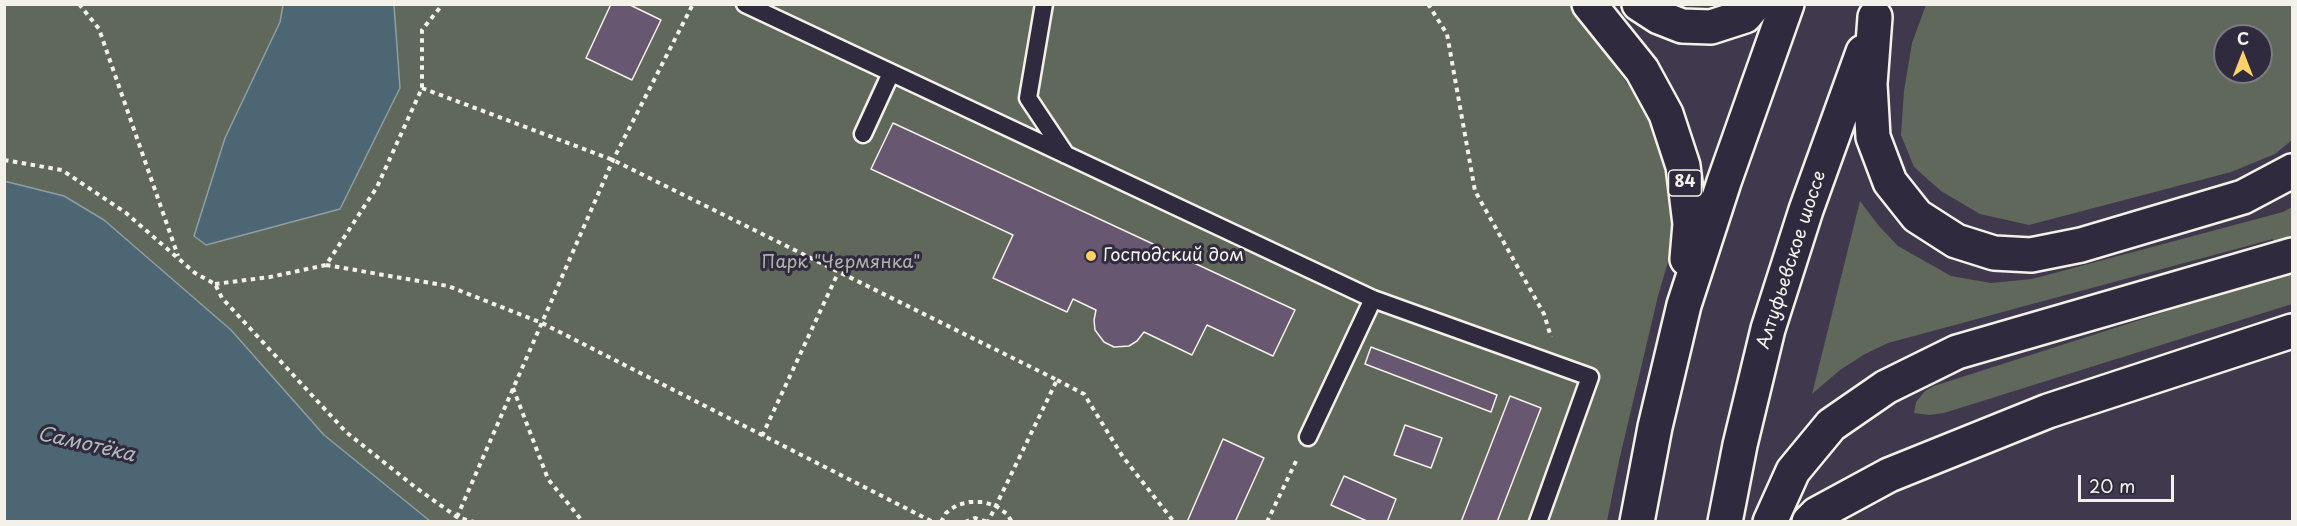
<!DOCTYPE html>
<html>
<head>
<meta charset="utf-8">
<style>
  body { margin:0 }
  #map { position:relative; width:2297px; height:526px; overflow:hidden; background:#40384d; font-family:"Playpen Sans",sans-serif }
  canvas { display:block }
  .frame { position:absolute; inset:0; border:6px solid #f4f1e8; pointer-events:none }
  .north { position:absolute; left:2213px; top:24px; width:60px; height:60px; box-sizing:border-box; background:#2f2a3d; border:2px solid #7e7a81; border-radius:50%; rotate:0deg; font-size:16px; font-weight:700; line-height:24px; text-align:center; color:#f4f1e8 }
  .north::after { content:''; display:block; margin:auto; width:21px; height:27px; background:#ffd166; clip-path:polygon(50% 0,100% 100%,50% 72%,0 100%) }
  .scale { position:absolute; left:2078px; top:475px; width:96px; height:27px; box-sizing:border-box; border:3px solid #f4f1e8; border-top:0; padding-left:8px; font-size:18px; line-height:21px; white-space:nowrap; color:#f4f1e8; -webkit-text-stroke:4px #2f2a3d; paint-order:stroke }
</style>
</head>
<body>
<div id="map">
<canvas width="2297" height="526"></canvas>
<div class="frame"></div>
<div class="north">С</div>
<div class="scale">20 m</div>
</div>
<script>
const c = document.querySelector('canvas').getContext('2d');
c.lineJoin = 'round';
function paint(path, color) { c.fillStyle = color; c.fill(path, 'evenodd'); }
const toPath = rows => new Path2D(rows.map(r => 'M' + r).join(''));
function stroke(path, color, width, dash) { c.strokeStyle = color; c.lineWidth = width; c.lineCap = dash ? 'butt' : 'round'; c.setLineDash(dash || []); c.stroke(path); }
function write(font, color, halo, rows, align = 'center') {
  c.font = font + ' "Playpen Sans",sans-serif'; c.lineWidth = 6; c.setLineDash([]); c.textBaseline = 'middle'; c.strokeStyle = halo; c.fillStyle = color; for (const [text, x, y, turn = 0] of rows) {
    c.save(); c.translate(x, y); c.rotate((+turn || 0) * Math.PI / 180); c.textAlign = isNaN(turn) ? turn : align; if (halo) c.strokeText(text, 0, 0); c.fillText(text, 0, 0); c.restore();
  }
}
paint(toPath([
  [4,5,1569,5,1638,98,1668,146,1678,228,1658,296,1619,461,1607,521,5,521],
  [1926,5,2292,5,2292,140,2275,154,2231,172,2029,225,1980,214,1941,191,1914,167,1901,135,1904,91,1912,43],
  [2225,36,2261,36,2261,72,2225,72],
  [1860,201,1879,226,1898,246,1951,276,1991,283,2032,279,2283,212,2292,207,2292,304,1944,413,1929,415,1914,413,1916,402,1925,391,1934,386,2283,274,2273,239,1888,343,1865,354,1840,370,1812,394]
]), '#60685b');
const water = toPath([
  [283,5,394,5,400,88,340,209,206,245,194,236,225,138,280,22,283,5],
  [4,181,64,196,104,220,231,330,324,435,430,521,5,521,4,181]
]);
paint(water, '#4c6674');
stroke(water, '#8f9ea2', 1.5);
const building = toPath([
  [611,4,628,4,661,20,632,80,586,58,611,4],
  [893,123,1295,310,1273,356,1207,325,1192,355,1144,332,1137,341,1129,346,1114,347,1104,342,1095,330,1094,320,1096,310,1073,299,1067,312,993,278,1013,235,871,169,893,123],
  [1371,347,1497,395,1491,412,1365,364,1371,347],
  [1510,396,1541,408,1497,522,1461,522,1510,396],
  [1405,425,1442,438,1431,468,1394,455,1405,425],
  [1223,439,1264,458,1235,522,1187,522,1223,439],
  [1344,476,1396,499,1387,522,1369,522,1331,505,1344,476]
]);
paint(building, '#685771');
stroke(building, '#f4f1e8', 1.5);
const lane = toPath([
  [745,4,1373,299,1590,377,1538,522],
  [1044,4,1028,98,1066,155],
  [863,134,891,73],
  [1308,437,1373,299]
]);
const secondary = toPath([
  [1639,4,1659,17,1682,26,1711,27,1745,16,1755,4],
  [1875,17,1870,84,1873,137,1890,182,1917,216,1956,241,1994,253,2031,255,2081,245,2243,197,2292,171],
  [1725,522,1740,445,1768,329,1806,210,1863,52]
]);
const primary = toPath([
  [1589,4,1642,70,1666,114,1683,166,1690,224,1687,259],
  [1637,522,1655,427,1684,305,1724,182,1787,4],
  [1770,522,1793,471,1831,425,1886,387,1957,352,2292,255],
  [1809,522,1817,514,1889,475,2048,411,2292,331]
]);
stroke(lane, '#f4f1e8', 21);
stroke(secondary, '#f4f1e8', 38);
stroke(primary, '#f4f1e8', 38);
stroke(toPath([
  [79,4,99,29,178,256],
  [1428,4,1447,34,1475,191,1544,314,1551,337],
  [422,88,613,160,1057,380,988,522],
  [4,160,62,170,126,213,195,273,215,284,222,298,346,432,415,487,457,517,474,522],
  [326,265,448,286,542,323,933,522],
  [215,284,270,277,326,265,377,187,422,88,422,30,443,4],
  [1057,380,1084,394,1123,457,1174,522],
  [513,388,548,479,583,522],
  [762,436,838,273],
  [457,517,613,160,693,4],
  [941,522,946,513,957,505,970,502,983,502,996,506,1007,514,1012,522],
  [965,522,975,518,988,522],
  [1267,522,1298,457]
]), '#f4f1e8', 4, [4.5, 4.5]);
stroke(lane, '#2f2a3d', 16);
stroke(secondary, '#2f2a3d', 33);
stroke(primary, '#2f2a3d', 33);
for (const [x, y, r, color] of [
  [1091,256,6,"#ffd166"]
]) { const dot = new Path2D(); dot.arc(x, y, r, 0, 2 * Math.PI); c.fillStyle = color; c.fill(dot); stroke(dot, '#2f2a3d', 2); }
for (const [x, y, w] of [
  [1685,183,33]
]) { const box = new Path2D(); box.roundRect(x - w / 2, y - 13, w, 26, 4.5); c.fillStyle = '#2f2a3d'; c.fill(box); stroke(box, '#f4f1e8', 1.5); }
write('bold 16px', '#f4f1e8', null, [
  ["84",1685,183]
]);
write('18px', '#f4f1e8', '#2f2a3d', [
  ["Господский дом",1103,256]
], 'left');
write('18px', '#f4f1e8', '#2f2a3d', [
  ["Алтуфьевское шоссе",1792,260,-72]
]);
write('18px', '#b1b3a9', '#2f2a3d', [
  ["Парк \"Чермянка\"",841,263]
]);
write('italic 20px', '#b1b9ba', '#2f2a3d', [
  ["Самотёка",86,445,13]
]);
</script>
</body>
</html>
